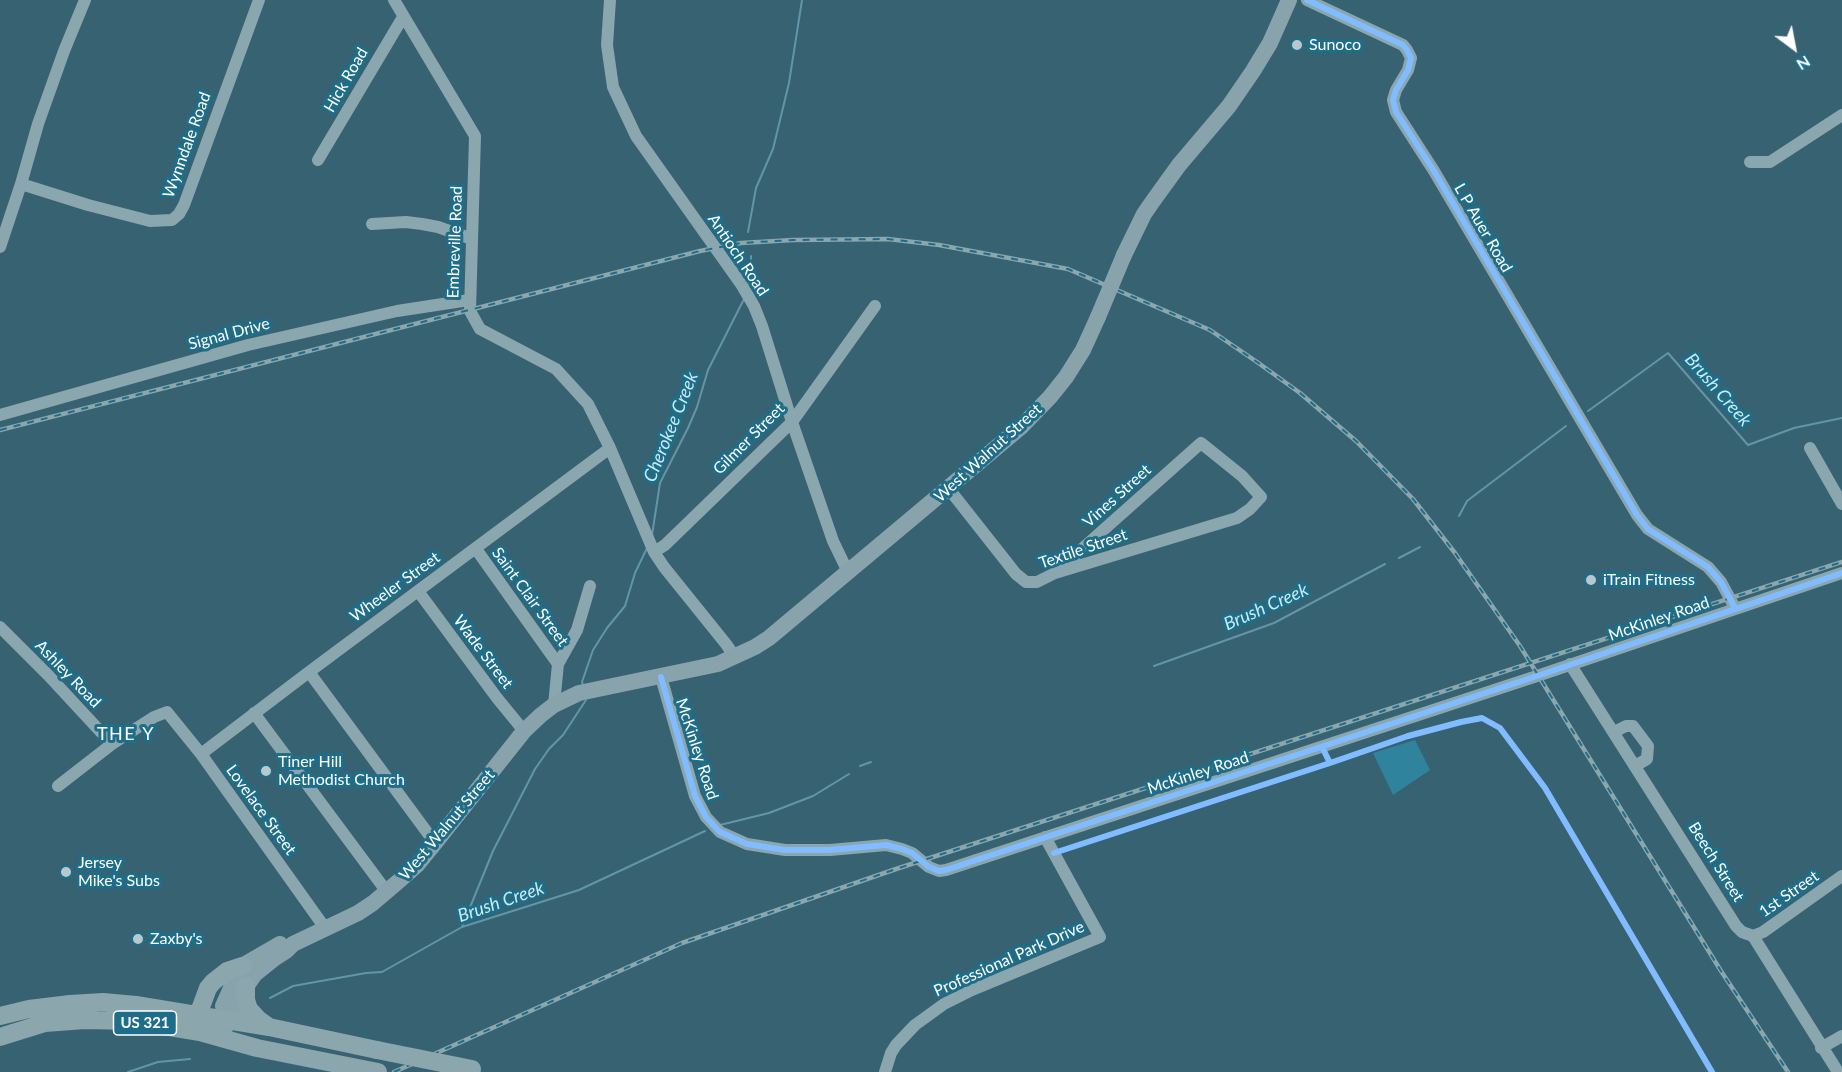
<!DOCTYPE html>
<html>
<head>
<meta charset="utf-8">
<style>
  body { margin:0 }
  #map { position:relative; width:1842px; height:1072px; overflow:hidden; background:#376271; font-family:Lato,sans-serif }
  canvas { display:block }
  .north { position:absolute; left:1764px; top:18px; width:60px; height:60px; -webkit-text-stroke:4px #1f6e89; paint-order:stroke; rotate:148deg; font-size:16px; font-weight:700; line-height:24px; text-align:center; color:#fff }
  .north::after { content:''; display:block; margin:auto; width:21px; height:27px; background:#fff; clip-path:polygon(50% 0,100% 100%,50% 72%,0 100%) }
</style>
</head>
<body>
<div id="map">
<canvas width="1842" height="1072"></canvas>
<div class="north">N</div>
</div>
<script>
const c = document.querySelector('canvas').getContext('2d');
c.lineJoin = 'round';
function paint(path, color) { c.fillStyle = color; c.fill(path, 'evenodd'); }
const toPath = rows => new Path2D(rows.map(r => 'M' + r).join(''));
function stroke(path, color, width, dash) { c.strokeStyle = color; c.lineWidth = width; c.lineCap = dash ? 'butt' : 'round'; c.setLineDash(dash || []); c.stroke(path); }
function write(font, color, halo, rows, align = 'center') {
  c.font = font + ' Lato,sans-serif'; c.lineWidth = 6; c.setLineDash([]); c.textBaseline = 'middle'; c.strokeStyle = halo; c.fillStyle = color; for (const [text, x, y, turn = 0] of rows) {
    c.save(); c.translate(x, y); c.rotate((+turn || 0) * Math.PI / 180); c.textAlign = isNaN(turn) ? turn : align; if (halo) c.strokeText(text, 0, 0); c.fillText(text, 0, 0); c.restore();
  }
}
paint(toPath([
  [1415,740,1430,770,1393,795,1373,753]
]), '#30839d');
stroke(toPath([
  [748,232,756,188,773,149,789,83,802,0],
  [748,288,751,279,751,256],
  [1588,411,1668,353,1748,445,1794,428,1842,418],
  [1459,516,1467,501,1566,426],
  [652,535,660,483,688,428,697,407,708,370,744,299],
  [1399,558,1420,547],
  [1154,666,1274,623,1385,564],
  [583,685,582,682,593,650,607,628,625,606,635,573,647,548],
  [860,766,871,762],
  [720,825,769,813,813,796,849,774],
  [462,927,493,851,535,769,549,749,563,735,586,700],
  [270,998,293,986,366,973,382,972,462,927,579,890,705,831],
  [128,1072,158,1062,190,1059]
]), '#6196a8', 2);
stroke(toPath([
  [394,0,475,136,470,311,480,329,556,369,588,404,610,448,654,552,664,567,726,644,735,657],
  [610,0,607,45,613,87,636,136,741,284,754,306,762,326,792,422,833,541,848,572],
  [1307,0,1403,45,1407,50,1411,58,1408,70,1396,90,1393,100,1396,112,1434,171,1637,515,1648,529,1708,567,1721,582,1735,608],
  [318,160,403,17],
  [1750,162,1770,162,1842,115],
  [21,184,88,205,150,221,172,220,179,214,184,205,259,0],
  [372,224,406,222,422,224,438,227,472,239],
  [0,247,21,184,38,124,64,51,85,0],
  [0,415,248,345,397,311,469,300],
  [1810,448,1842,504],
  [949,489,1016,574,1026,582,1037,582,1055,573,1237,518,1250,509,1261,497,1242,476,1201,443,1055,573],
  [476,549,558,664],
  [654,552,665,545,792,422,875,306],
  [418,591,497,698,524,731],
  [0,627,48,675,112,744],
  [1570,664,1736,926,1742,932,1753,936,1838,1072],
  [309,672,435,843],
  [661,677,695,796,706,817,720,832,747,844,785,850,830,850,886,845,902,849,912,853,929,867,939,871,946,870,1537,676,1842,573],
  [554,705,558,664,577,630,590,586],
  [254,713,387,892],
  [1614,732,1626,726,1633,726,1648,746,1647,759,1635,766],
  [201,754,309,672,610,448],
  [58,786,112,744,154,717,167,712,201,754,325,928],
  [1753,936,1763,932,1842,876],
  [1821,1048,1842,1036],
  [885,1072,891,1053,896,1045,915,1025,944,1004,972,990,1100,937,1045,837]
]), '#8aa6af', 12);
stroke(toPath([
  [1124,255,1144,214,1153,201,1179,165,1229,106,1253,71,1270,43,1289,0],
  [227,1021,223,1006,238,972,242,966,280,944],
  [222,1038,227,1021,235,1010,239,997,255,974,275,958,286,951,293,944,358,913,373,903,400,880,417,865,435,843,524,731,541,715,554,705,579,693,718,664,755,647,769,638,1022,426,1050,397,1066,377,1083,350,1098,317]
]), '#89a3ad', 16);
stroke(toPath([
  [246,985,246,1000,249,1009,258,1019,269,1027],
  [198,1015,208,988,213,982,227,971,242,966],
  [0,1016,29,1009,70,1004,103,1002,136,1005,269,1027,377,1050],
  [0,1037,45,1023,85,1020,133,1021,200,1032,257,1048,378,1072]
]), '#8ba6ad', 18);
const rail = toPath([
  [0,430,700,251,741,243,793,240,888,239,939,245,1068,269,1210,330,1257,362,1300,393,1356,441,1413,499,1455,553,1520,646,1721,971,1788,1072],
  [394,1072,682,943,896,869,1842,562]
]);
stroke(rail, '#8ba6ad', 4.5);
stroke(rail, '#1f6e89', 2, [7]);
stroke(toPath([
  [1098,317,1124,255]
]), '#89a3ad', 16);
stroke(toPath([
  [377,1050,472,1069]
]), '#8ba6ad', 18);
stroke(toPath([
  [1307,0,1403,45,1407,50,1411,58,1408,70,1396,90,1393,100,1396,112,1434,171,1637,515,1648,529,1708,567,1721,582,1735,608],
  [661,677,695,796,706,817,720,832,747,844,785,850,830,850,886,845,902,849,912,853,929,867,939,871,946,870,1537,676,1842,573],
  [1322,747,1330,763,1408,736,1461,722,1482,718,1500,728,1545,788,1712,1072],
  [1054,853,1330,763]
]), '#80bcff', 6);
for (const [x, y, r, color] of [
  [1297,45,6,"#b9c8cd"],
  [1591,580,6,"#b9c8cd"],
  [266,771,6,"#b9c8cd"],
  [66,872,6,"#b9c8cd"],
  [138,939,6,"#b9c8cd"]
]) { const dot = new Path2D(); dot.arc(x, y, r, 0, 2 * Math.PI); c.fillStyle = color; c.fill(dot); stroke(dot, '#1f6e89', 2); }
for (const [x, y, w] of [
  [145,1023,63]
]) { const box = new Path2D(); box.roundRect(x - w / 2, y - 12, w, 24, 4.5); c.fillStyle = '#1f6e89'; c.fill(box); stroke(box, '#fff', 1.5); }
write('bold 15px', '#fff', null, [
  ["US 321",145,1023]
]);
write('16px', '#fff', '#1f6e89', [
  ["Sunoco",1309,45],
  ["iTrain Fitness",1603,580],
  ["Tiner Hill",278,762],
  ["Methodist Church",278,780],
  ["Jersey",78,863],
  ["Mike's Subs",78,881],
  ["Zaxby's",150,939]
], 'left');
write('16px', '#fff', '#1f6e89', [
  ["Hick Road",346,80,-60],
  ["Wynndale Road",187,145,-70],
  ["L P Auer Road",1483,228,60],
  ["Embreville Road",455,242,-88],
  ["Antioch Road",738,255,56],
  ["Signal Drive",229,334,-15],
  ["Gilmer Street",749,439,-45],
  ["West Walnut Street",988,453,-42],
  ["Vines Street",1117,496,-42],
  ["Textile Street",1083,549,-19],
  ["Wheeler Street",395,587,-36],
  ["Saint Clair Street",530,597,54],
  ["McKinley Road",1659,619,-19],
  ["Wade Street",483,652,53],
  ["Ashley Road",68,674,46],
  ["McKinley Road",697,749,72],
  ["McKinley Road",1198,773,-18],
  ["Lovelace Street",261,810,54],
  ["West Walnut Street",447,825,-50],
  ["Beech Street",1716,862,58],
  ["1st Street",1789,894,-35],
  ["Professional Park Drive",1009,959,-24]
]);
write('italic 18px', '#c8ebf5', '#1f6e89', [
  ["Brush Creek",1718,390,49],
  ["Cherokee Creek",671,427,-68],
  ["Brush Creek",1266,607,-24],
  ["Brush Creek",501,902,-19]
]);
c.letterSpacing = '1.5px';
write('18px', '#fff', '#1f6e89', [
  ["THE Y",126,734]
]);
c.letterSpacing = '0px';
</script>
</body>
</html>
